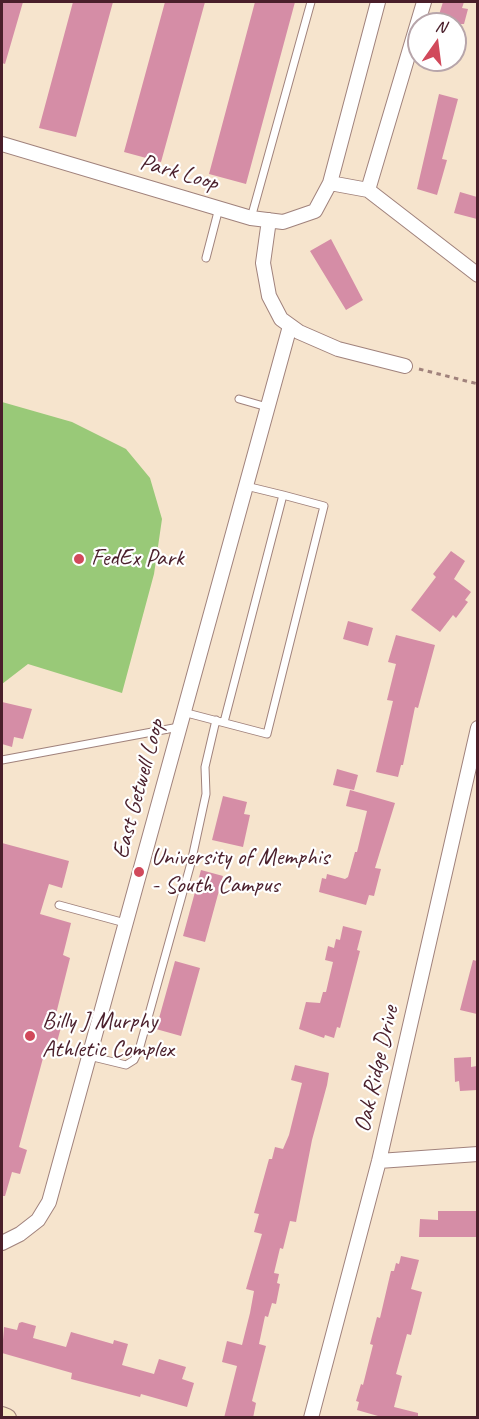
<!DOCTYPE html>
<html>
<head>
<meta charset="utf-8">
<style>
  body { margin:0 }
  #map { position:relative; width:479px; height:1419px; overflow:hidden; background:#f6e4cd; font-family:Caveat,sans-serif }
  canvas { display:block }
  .frame { position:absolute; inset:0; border:3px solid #4a1f2b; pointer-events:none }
  .north { position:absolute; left:407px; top:12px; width:60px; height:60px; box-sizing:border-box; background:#fff; border:2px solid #b7a5aa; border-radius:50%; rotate:14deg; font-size:16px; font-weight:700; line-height:24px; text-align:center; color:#4a1f2b }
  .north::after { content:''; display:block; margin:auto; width:21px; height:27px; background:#d1495b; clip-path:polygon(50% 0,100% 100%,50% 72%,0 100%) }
</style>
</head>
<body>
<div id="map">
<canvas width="479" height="1419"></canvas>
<div class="frame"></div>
<div class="north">N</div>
</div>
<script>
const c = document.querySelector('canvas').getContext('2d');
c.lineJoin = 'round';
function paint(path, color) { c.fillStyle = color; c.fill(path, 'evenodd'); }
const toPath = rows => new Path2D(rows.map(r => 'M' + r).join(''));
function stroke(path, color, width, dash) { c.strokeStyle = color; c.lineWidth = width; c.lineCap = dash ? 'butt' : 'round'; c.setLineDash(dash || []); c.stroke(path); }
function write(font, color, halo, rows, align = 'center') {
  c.font = font + ' Caveat,sans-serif'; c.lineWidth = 4.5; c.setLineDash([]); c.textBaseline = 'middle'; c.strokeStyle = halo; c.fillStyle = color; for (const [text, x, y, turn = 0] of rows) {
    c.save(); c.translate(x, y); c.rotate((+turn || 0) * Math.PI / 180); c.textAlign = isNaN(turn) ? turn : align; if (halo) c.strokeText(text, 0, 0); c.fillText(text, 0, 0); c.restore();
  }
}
paint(toPath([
  [2,402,72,422,126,449,150,478,162,519,154,574,122,693,28,664,2,684]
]), '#99c978');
paint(toPath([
  [2,2,23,2,5,64,2,63],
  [73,2,113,2,76,137,39,128],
  [165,2,205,2,161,162,124,152],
  [255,2,295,2,246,184,209,174],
  [443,2,464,2,462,8,468,9,464,24,436,24],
  [439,94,458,99,442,159,447,160,437,195,417,189],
  [460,192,477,197,477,219,454,213],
  [331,239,363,300,346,310,310,251],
  [451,551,465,561,454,579,471,592,465,600,468,602,456,618,453,615,440,632,411,610,436,577,433,574],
  [348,621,373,628,368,646,343,639],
  [396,635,435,645,418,708,415,707,403,765,401,765,398,777,376,772,393,701,387,700,396,664,388,662],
  [2,702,32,709,23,739,14,737,12,747,2,744],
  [337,769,358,775,354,790,333,785],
  [350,790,395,803,375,868,381,869,374,896,369,895,366,905,319,892,322,878,326,879,327,874,345,879,348,877,355,852,357,852,367,811,346,806],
  [223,796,247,802,244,814,250,815,243,847,212,840],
  [2,843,69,861,62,888,49,884,40,914,71,923,63,955,70,958,54,1022,62,1024,55,1049,46,1047,19,1147,27,1150,20,1174,12,1172,5,1196,2,1196],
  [201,870,223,876,205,942,183,936],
  [343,926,362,931,357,950,360,951,340,1028,337,1027,334,1038,325,1035,324,1038,299,1029,306,1002,320,1003,323,992,326,992,333,962,325,960,328,946,334,948,336,939,340,940],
  [473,960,477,961,477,1014,460,1010],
  [175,961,200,968,181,1036,156,1029],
  [471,1057,471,1067,477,1066,477,1090,460,1091,459,1081,455,1082,454,1058],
  [295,1065,329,1073,327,1085,312,1140,296,1222,290,1221,283,1249,280,1248,274,1273,279,1274,277,1283,280,1284,276,1304,272,1303,268,1317,265,1316,259,1344,266,1346,252,1401,256,1403,253,1418,224,1418,237,1366,222,1362,227,1341,242,1345,250,1313,254,1291,246,1289,262,1234,254,1232,259,1214,254,1213,269,1159,272,1159,275,1147,283,1149,289,1135,302,1083,291,1080],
  [438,1211,477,1211,477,1237,419,1237,420,1219,438,1220],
  [401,1256,419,1260,411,1289,422,1292,411,1335,407,1334,396,1374,402,1376,394,1407,418,1413,418,1418,385,1418,357,1410,359,1402,356,1401,361,1384,363,1385,373,1345,370,1344,377,1317,380,1318,391,1271,394,1271,396,1263,399,1264],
  [22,1322,36,1326,33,1338,66,1347,71,1332,113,1344,114,1340,128,1344,122,1365,154,1374,159,1359,186,1367,182,1379,194,1383,187,1407,141,1394,140,1397,71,1379,72,1373,2,1353,4,1327,17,1330,19,1323]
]), '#d58da6');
const lane = toPath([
  [251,218,311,2],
  [206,258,219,208],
  [239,399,267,407],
  [246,486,283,495],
  [183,712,267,734,324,506,283,495,224,722],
  [2,760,179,727],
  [59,905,125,923],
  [89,1056,126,1065,134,1060,139,1050,191,863,206,794,205,767,216,720]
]);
const street = toPath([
  [2,144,251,218,283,222,315,211,330,183,378,2],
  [330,183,368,190,478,275],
  [368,190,424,2],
  [269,220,263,263,269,296,281,319,299,332,338,349,405,366],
  [379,1161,478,1154],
  [2,1243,20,1234,38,1220,49,1202,290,326],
  [311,1418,379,1161,478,728]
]);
const secondary = toPath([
  [2,1416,7,1418]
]);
stroke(lane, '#a0827c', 9);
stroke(street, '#a0827c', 16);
stroke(secondary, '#a0827c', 20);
stroke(toPath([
  [419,369,478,384]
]), '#a0827c', 3, [4.5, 4.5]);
stroke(lane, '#fff', 7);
stroke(street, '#fff', 14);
stroke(secondary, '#f7e8c3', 18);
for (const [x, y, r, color] of [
  [79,559,6,"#d1495b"],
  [139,872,6,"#d1495b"],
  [30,1036,6,"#d1495b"]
]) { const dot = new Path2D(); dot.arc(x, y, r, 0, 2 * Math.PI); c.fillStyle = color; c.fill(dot); stroke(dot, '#fff', 2); }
write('24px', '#4a1f2b', '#fff', [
  ["Park Loop",179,173,16],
  ["East Getwell Loop",139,789,-75],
  ["Oak Ridge Drive",377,1069,-77]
]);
write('24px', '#4a1f2b', '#fff', [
  ["FedEx Park",91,559],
  ["University of Memphis",151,858],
  ["- South Campus",151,886],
  ["Billy J Murphy",42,1022],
  ["Athletic Complex",42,1050]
], 'left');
</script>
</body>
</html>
